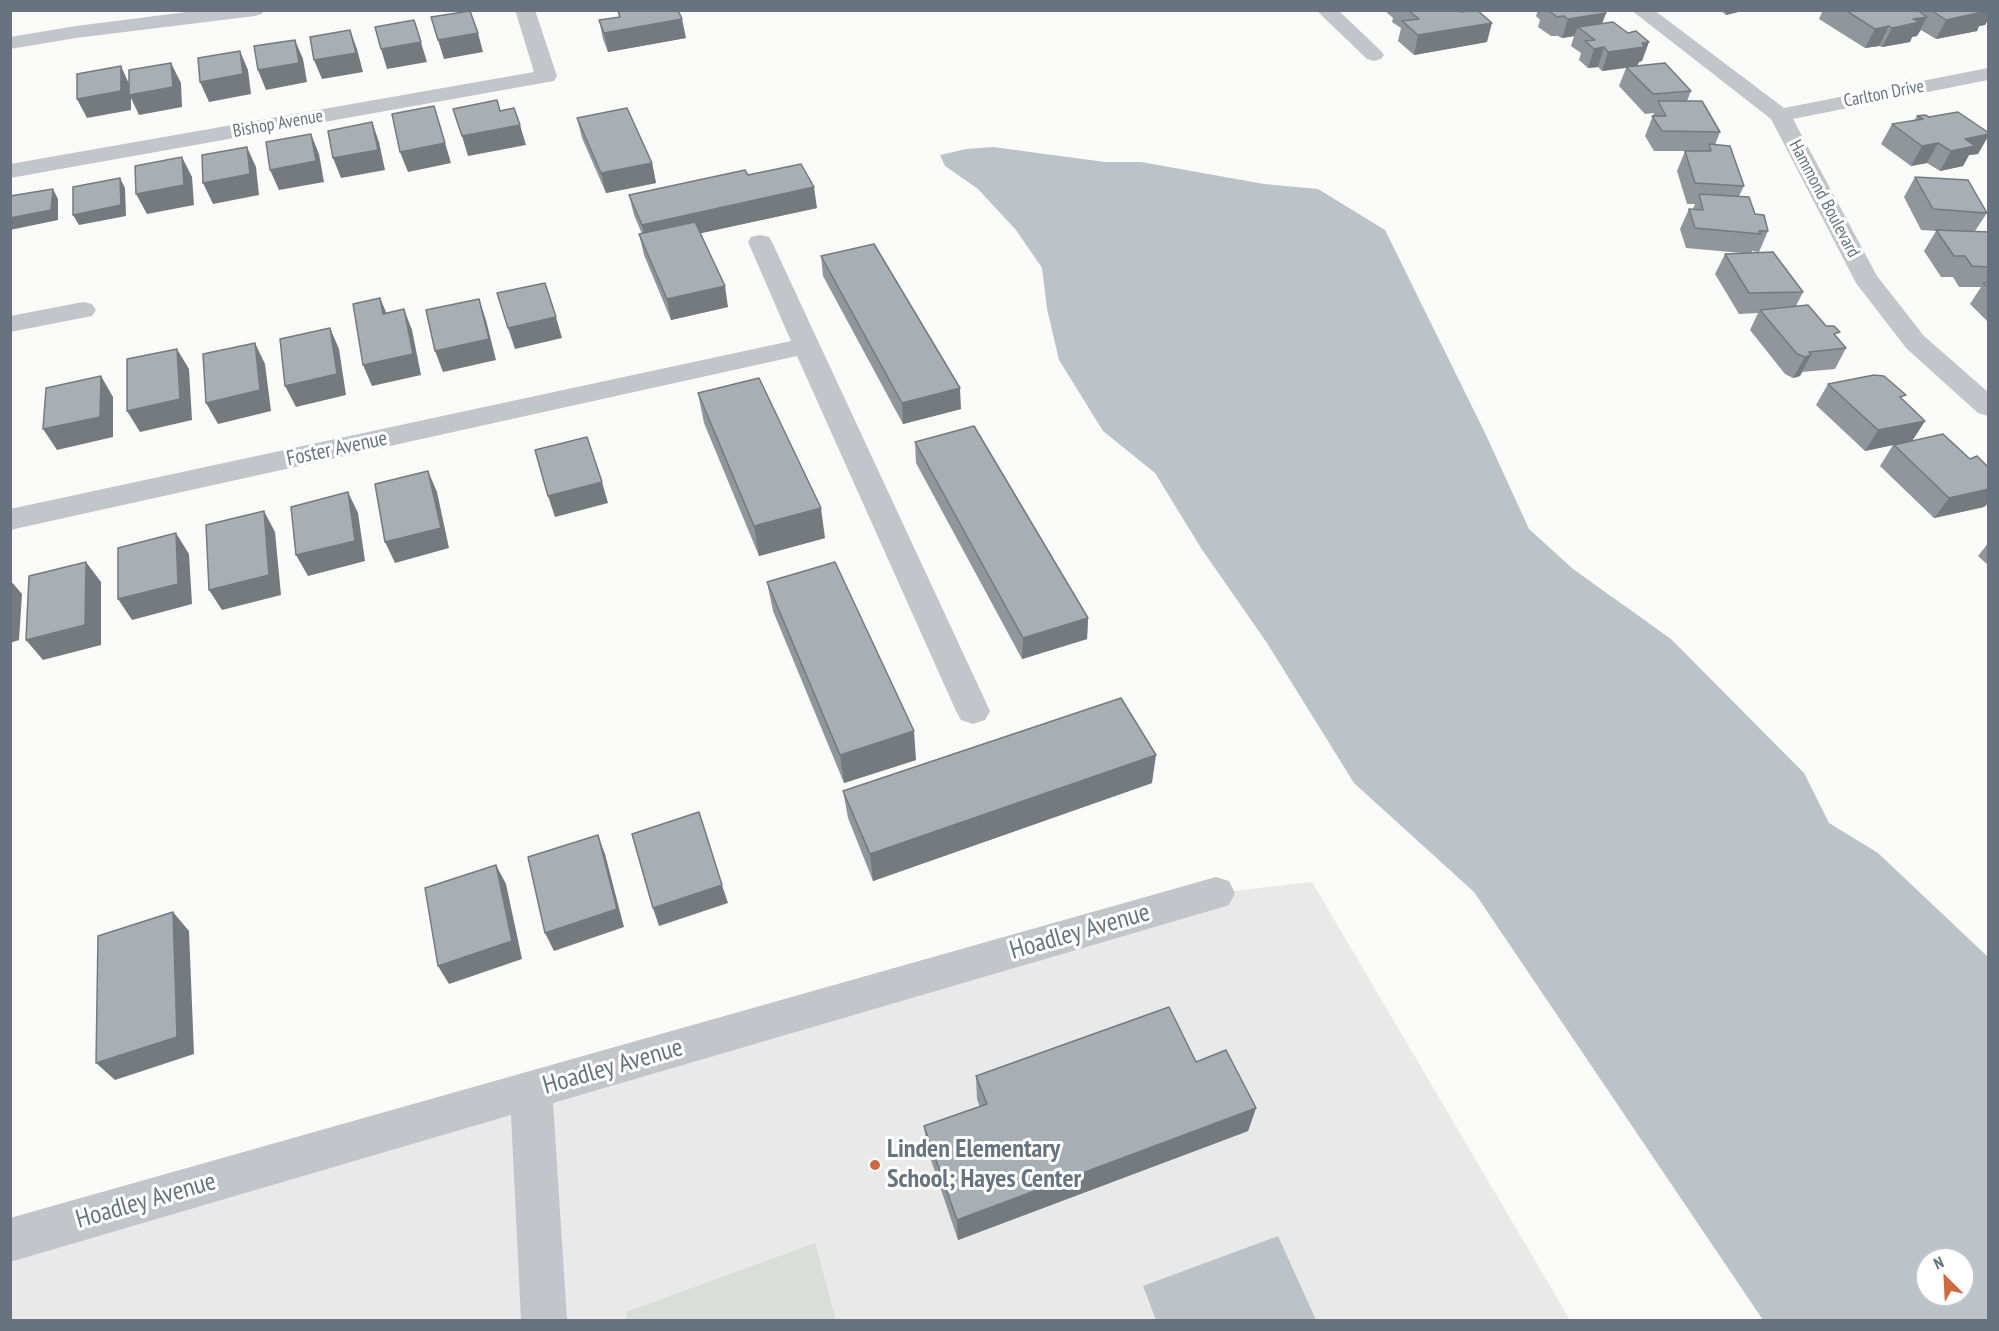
<!DOCTYPE html>
<html>
<head>
<meta charset="utf-8">
<style>
  body { margin:0 }
  #map { position:relative; width:1999px; height:1331px; overflow:hidden; background:#fafaf8; font-family:"PT Sans Narrow",sans-serif }
  canvas { display:block }
  .frame { position:absolute; inset:0; border:12px solid #677480; pointer-events:none }
  .north { position:absolute; left:1915px; top:1247px; width:60px; height:60px; box-sizing:border-box; background:#fff; border:2px solid #c2c7cc; border-radius:50%; rotate:336deg; font-size:16px; font-weight:700; line-height:24px; text-align:center; color:#677480 }
  .north::after { content:''; display:block; margin:auto; width:21px; height:27px; background:#d16940; clip-path:polygon(50% 0,100% 100%,50% 72%,0 100%) }
</style>
</head>
<body>
<div id="map">
<canvas width="1999" height="1331"></canvas>
<div class="frame"></div>
<div class="north">N</div>
</div>
<script>
const c = document.querySelector('canvas').getContext('2d');
c.lineJoin = 'round';
function paint(path, color) { c.fillStyle = color; c.fill(path, 'evenodd'); }
const toPath = rows => new Path2D(rows.map(r => 'M' + r).join(''));
function stroke(path, color, width, dash) { c.strokeStyle = color; c.lineWidth = width; c.lineCap = dash ? 'butt' : 'round'; c.setLineDash(dash || []); c.stroke(path); }
function write(font, color, halo, rows, align = 'center') {
  c.font = font + ' "PT Sans Narrow",sans-serif'; c.lineWidth = 6; c.setLineDash([]); c.textBaseline = 'middle'; c.strokeStyle = halo; c.fillStyle = color; for (const [text, x, y, turn = 0] of rows) {
    c.save(); c.translate(x, y); c.rotate((+turn || 0) * Math.PI / 180); c.textAlign = isNaN(turn) ? turn : align; if (halo) c.strokeText(text, 0, 0); c.fillText(text, 0, 0); c.restore();
  }
}
paint(toPath([
  [1312,882,1570,1320,11,1320,11,1240,1216,893]
]), '#e8e9e8');
paint(toPath([
  [815,1243,836,1320,627,1320,626,1312]
]), '#daded8');
paint(toPath([
  [993,147,1105,162,1141,162,1264,184,1318,189,1385,230,1486,435,1529,529,1573,569,1671,639,1804,773,1829,823,1878,853,1988,957,1988,1320,1763,1320,1474,892,1354,783,1267,643,1201,548,1155,473,1103,431,1059,360,1047,309,1042,268,1016,230,978,189,945,166,940,155,966,149],
  [1927,1259,1963,1259,1963,1295,1927,1295],
  [1278,1236,1316,1320,1156,1320,1143,1286]
]), '#bbc3c8');
paint(toPath([
  [202,10,265,10,262,14,255,16,76,38,10,49,10,37,76,26,202,10],
  [515,10,535,10,557,76,554,81,10,178,10,164,534,72,515,10],
  [1316,10,1338,10,1381,51,1384,55,1381,59,1374,61,1367,59,1316,10],
  [1631,10,1654,10,1784,108,1988,68,1988,80,1793,119,1877,276,1924,336,1988,392,1988,416,1978,413,1906,348,1856,283,1771,119,1631,10],
  [760,235,769,237,772,242,990,711,985,720,973,724,961,720,956,711,797,356,10,530,10,509,791,341,748,242,751,237,760,235],
  [83,302,92,304,96,310,92,316,10,332,10,316,83,302],
  [1216,877,1229,881,1235,893,1229,905,1216,909,553,1103,567,1320,521,1320,511,1115,10,1262,10,1218,1216,877]
]), '#c2c5c9');
paint(toPath([
  [617,10,686,38,608,52,603,39,599,20,619,17],
  [1384,10,1459,10,1487,42,1414,55,1398,41,1401,28,1392,22,1393,18],
  [1538,10,1603,10,1606,13,1602,23,1642,61,1639,62,1637,66,1691,91,1687,101,1720,132,1715,145,1744,186,1739,196,1768,231,1759,252,1752,251,1752,253,1803,292,1796,306,1826,326,1846,348,1835,369,1802,372,1800,376,1793,378,1785,374,1750,330,1758,313,1739,314,1715,274,1725,254,1742,253,1686,248,1680,229,1689,209,1693,209,1695,204,1687,204,1677,171,1685,151,1654,151,1645,136,1654,113,1645,114,1619,86,1626,68,1602,71,1598,67,1588,68,1579,60,1581,53,1571,46,1574,36,1562,38,1558,36,1551,36,1538,27,1540,20,1536,16],
  [1720,10,1746,10,1726,15],
  [1823,10,1989,10,1989,20,1988,20,1985,25,1979,26,1977,31,1936,39,1921,30,1917,36,1912,37,1910,42,1882,47,1879,46,1865,48,1819,19],
  [1917,116,1929,117,1989,133,1989,135,1978,154,1969,155,1963,166,1940,171,1927,163,1911,166,1881,144,1892,124,1914,121],
  [577,118,652,163,656,183,606,193,582,138],
  [748,175,817,208,700,233,728,307,671,320,644,255,639,234,642,234,634,215,629,195],
  [1915,177,1987,213,1975,231,1989,232,1989,323,1970,304,1981,287,1959,287,1953,277,1941,277,1924,251,1936,231,1921,230,1904,197],
  [821,256,961,409,903,424,823,276],
  [1828,384,1903,400,1925,421,1912,441,1970,459,1989,468,1989,503,1984,507,1934,518,1880,466,1893,445,1865,451,1816,405],
  [698,393,825,538,759,556,704,423],
  [915,442,1088,618,1087,639,1022,659,916,463],
  [1989,542,1989,566,1978,556],
  [767,582,916,760,844,783,773,611],
  [1152,783,873,881,848,818,843,791],
  [976,1076,1256,1108,1248,1131,958,1240,927,1148,924,1126,980,1107,977,1099]
]), '#90969b');
paint(toPath([
  [1727,10,1746,10,1726,15],
  [1979,10,1989,10,1989,18,1985,25,1979,26,1977,31,1936,39,1946,20],
  [1606,13,1599,32,1578,27,1574,36,1562,38,1568,19],
  [1927,17,1917,36,1912,37,1910,42,1882,47,1892,28,1913,19],
  [682,19,686,38,608,52,604,33],
  [414,20,427,62,387,69,381,49],
  [1492,23,1487,42,1414,55,1418,35],
  [1889,26,1879,46,1865,48,1875,29],
  [350,30,357,49,363,72,322,79,314,60],
  [478,33,483,52,444,59,438,40],
  [295,40,303,59,307,82,266,90,258,70],
  [1649,42,1642,61,1639,62,1637,66,1602,71,1608,52],
  [1604,47,1598,67,1588,68,1594,49],
  [240,51,248,70,251,94,209,102,200,82],
  [171,63,181,83,182,107,139,115,131,98,131,110,87,118,77,99,121,66,130,86],
  [434,106,451,163,408,172,400,152],
  [372,122,379,142,385,170,341,178,333,158],
  [520,125,526,145,468,156,462,136],
  [311,134,319,154,324,182,279,190,270,170],
  [1989,134,1978,154,1969,155,1963,166,1940,171,1951,151,1965,139],
  [1938,143,1927,163,1911,166,1922,146],
  [247,147,256,167,259,195,213,204,203,183],
  [182,157,192,177,194,205,147,214,136,194],
  [652,163,656,183,606,193,601,173],
  [120,178,125,188,126,216,79,225,73,215],
  [814,187,817,208,647,245,642,225],
  [53,189,58,199,58,220,10,230,10,218],
  [725,286,728,307,671,320,667,299],
  [380,298,389,319,383,314],
  [479,299,486,320,496,360,443,372,435,351],
  [404,309,412,330,421,375,372,386,363,365],
  [556,317,562,338,515,349,508,328],
  [330,328,339,349,346,395,296,407,285,386],
  [255,343,265,364,271,411,218,424,206,403],
  [177,349,189,369,192,420,140,432,127,411],
  [1811,355,1800,376,1793,378,1805,357],
  [101,376,113,397,113,437,57,450,43,429],
  [960,388,961,409,903,424,902,403],
  [1925,421,1912,441,1865,451,1878,430],
  [428,471,437,492,449,548,395,563,385,542],
  [602,482,608,503,555,517,548,496],
  [1989,489,1989,501,1984,507,1934,518,1949,498],
  [348,492,358,513,365,561,308,576,296,555],
  [821,508,825,538,759,556,754,526],
  [264,511,275,532,281,595,222,610,209,590],
  [176,533,189,554,192,604,132,620,118,599],
  [86,562,101,582,101,645,43,660,26,640],
  [10,580,22,594,19,640,10,643],
  [1088,618,1087,639,1022,659,1023,638],
  [914,731,916,760,844,783,840,755],
  [1156,755,1152,783,873,881,870,854],
  [598,835,605,854,624,927,554,951,545,933],
  [496,865,506,884,522,959,449,984,438,966],
  [722,885,728,903,659,926,653,908],
  [173,912,189,931,194,1054,115,1080,96,1063],
  [1256,1108,1248,1131,958,1240,957,1220]
]), '#757a7e');
const building = toPath([
  [618,10,678,10,682,19,604,33,599,20,620,17,618,10],
  [1408,10,1459,10,1461,12,1477,10,1492,23,1418,35,1402,21,1419,19,1408,10],
  [1548,10,1603,10,1606,13,1568,19,1564,16,1557,17,1548,10],
  [1845,10,1917,10,1927,17,1913,19,1920,22,1892,28,1889,26,1875,29,1845,10],
  [1931,10,1985,10,1987,11,1946,20,1931,10],
  [470,11,478,33,438,40,431,17,470,11],
  [414,20,421,42,381,49,375,27,414,20],
  [1613,22,1628,33,1636,31,1649,42,1642,43,1644,47,1608,52,1604,47,1594,49,1585,41,1595,40,1578,27,1613,22],
  [350,30,356,53,314,60,310,37,350,30],
  [295,40,299,63,258,70,254,46,295,40],
  [240,51,243,74,200,82,198,58,240,51],
  [171,63,173,87,129,95,129,70,171,63],
  [1665,63,1691,91,1653,94,1626,67,1665,63],
  [121,66,121,91,77,99,77,74,121,66],
  [497,100,500,111,514,108,520,125,462,136,453,109,497,100],
  [1658,101,1702,101,1720,132,1662,131,1652,116,1666,116,1658,101],
  [434,106,445,143,400,152,392,114,434,106],
  [627,108,652,163,601,173,577,118,627,108],
  [1958,112,1989,133,1989,134,1965,139,1975,146,1951,151,1938,143,1922,146,1892,124,1923,119,1917,116,1925,115,1929,117,1958,112],
  [372,122,378,150,333,158,328,131,372,122],
  [311,134,316,161,270,170,266,142,311,134],
  [1709,144,1730,146,1744,186,1695,183,1685,151,1711,151,1709,144],
  [247,147,250,174,203,183,202,155,247,147],
  [182,157,184,185,136,194,135,166,182,157],
  [801,164,814,187,642,225,629,195,745,170,748,175,801,164],
  [1915,177,1968,180,1987,213,1933,209,1915,177],
  [120,178,121,205,73,215,73,187,120,178],
  [53,189,51,210,10,218,10,196,53,189],
  [1699,194,1749,197,1755,214,1764,215,1768,231,1759,231,1761,234,1695,228,1689,209,1703,210,1699,194],
  [695,222,725,286,667,299,639,234,695,222],
  [1936,230,1989,232,1989,267,1972,266,1965,256,1954,256,1936,230],
  [874,244,960,388,902,403,821,256,874,244],
  [1773,252,1803,292,1749,293,1725,254,1773,252],
  [1989,282,1989,288,1983,283,1989,282],
  [545,283,556,317,508,328,497,293,545,283],
  [380,298,383,314,404,309,413,354,363,365,353,304,380,298],
  [479,299,489,339,435,351,426,310,479,299],
  [1808,305,1826,326,1834,326,1840,332,1834,334,1846,348,1809,352,1811,355,1805,357,1797,354,1760,310,1808,305],
  [330,328,337,374,285,386,280,339,330,328],
  [255,343,260,390,206,403,203,354,255,343],
  [177,349,180,399,127,411,127,359,177,349],
  [1874,375,1884,376,1906,395,1900,397,1925,421,1878,430,1828,384,1874,375],
  [101,376,100,417,43,429,46,388,101,376],
  [759,378,821,508,754,526,698,393,759,378],
  [974,426,1088,618,1023,638,915,442,974,426],
  [1943,434,1970,459,1977,456,1989,468,1989,489,1949,498,1894,445,1943,434],
  [587,437,602,482,548,496,535,450,587,437],
  [428,471,441,528,385,542,375,484,428,471],
  [348,492,355,541,296,555,291,507,348,492],
  [264,511,269,575,209,590,206,525,264,511],
  [176,533,178,584,118,599,118,548,176,533],
  [86,562,85,625,26,640,29,576,86,562],
  [835,562,914,731,840,755,767,582,835,562],
  [1121,698,1156,755,870,854,843,791,1121,698],
  [699,812,722,885,653,908,632,834,699,812],
  [598,835,617,909,545,933,528,857,598,835],
  [496,865,512,941,438,966,425,888,496,865],
  [173,912,177,1037,96,1063,98,936,173,912],
  [1169,1007,1196,1062,1226,1050,1256,1108,957,1220,924,1126,987,1104,976,1076,1169,1007]
]);
paint(building, '#a7aeb4');
stroke(building, '#757a7e', 1.5);
for (const [x, y, r, color] of [
  [875,1165,6,"#d16940"]
]) { const dot = new Path2D(); dot.arc(x, y, r, 0, 2 * Math.PI); c.fillStyle = color; c.fill(dot); stroke(dot, '#fff', 2); }
write('18px', '#677480', '#fff', [
  ["Carlton Drive",1884,94,-11],
  ["Bishop Avenue",278,124,-10],
  ["Hammond Boulevard",1824,199,62]
]);
write('21px', '#677480', '#fff', [
  ["Foster Avenue",337,449,-12]
]);
write('26px', '#677480', '#fff', [
  ["Hoadley Avenue",1080,932,-16],
  ["Hoadley Avenue",613,1067,-16],
  ["Hoadley Avenue",146,1201,-16]
]);
write('bold 26px', '#677480', '#fff', [
  ["Linden Elementary",887,1150],
  ["School; Hayes Center",887,1180]
], 'left');
</script>
</body>
</html>
